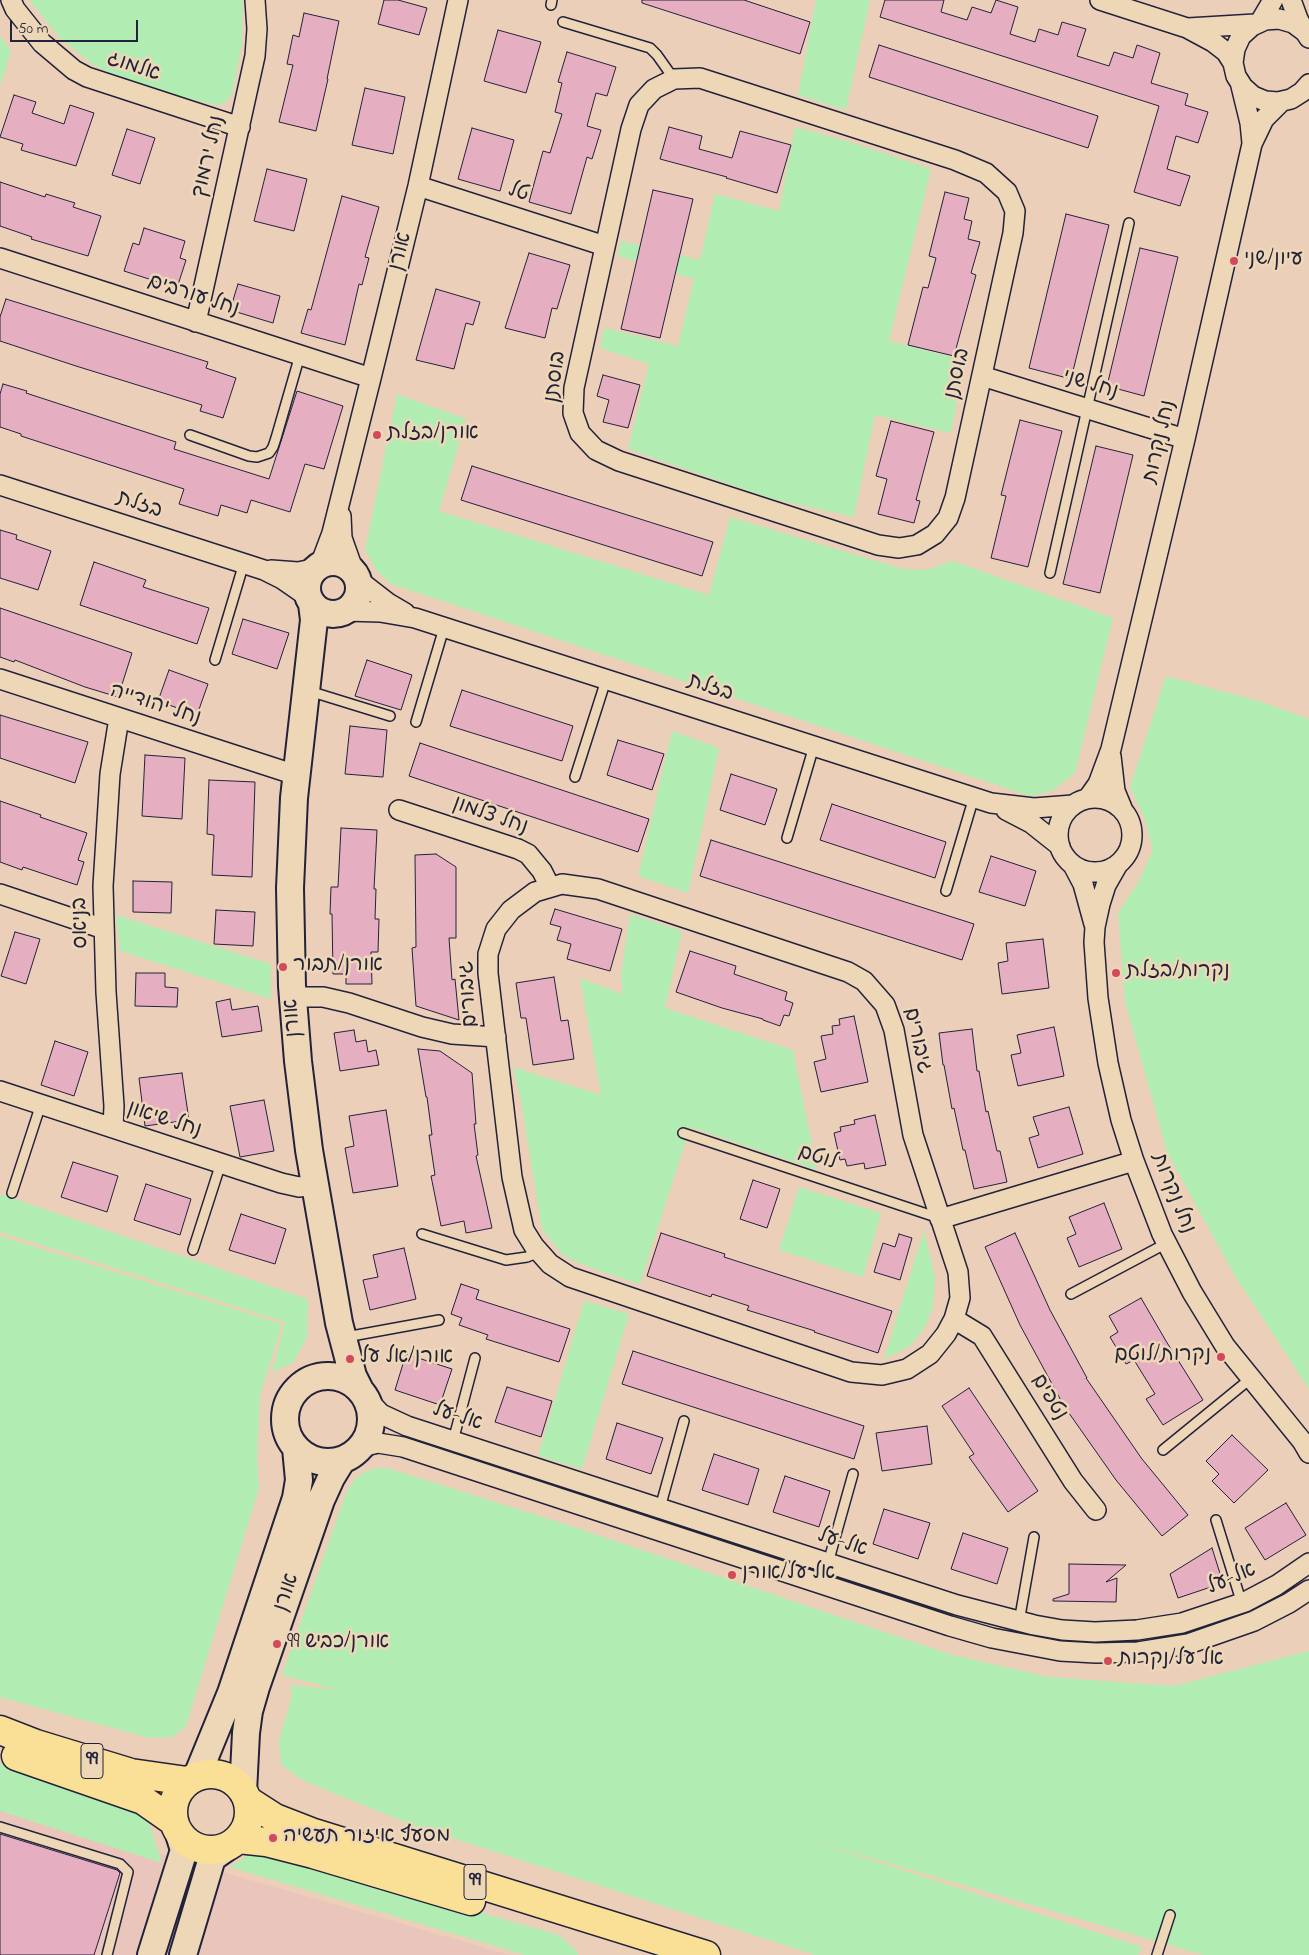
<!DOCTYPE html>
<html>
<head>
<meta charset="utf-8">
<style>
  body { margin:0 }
  #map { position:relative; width:1309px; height:1955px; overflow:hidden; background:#eccfb9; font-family:"Indie Flower",sans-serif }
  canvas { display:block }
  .scale { position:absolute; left:10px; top:20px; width:128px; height:22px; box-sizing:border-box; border:2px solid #22223b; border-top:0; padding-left:6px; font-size:15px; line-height:18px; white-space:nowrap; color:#22223b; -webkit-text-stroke:4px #eed7b7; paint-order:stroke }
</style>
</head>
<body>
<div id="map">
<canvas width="1309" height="1955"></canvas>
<div class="scale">50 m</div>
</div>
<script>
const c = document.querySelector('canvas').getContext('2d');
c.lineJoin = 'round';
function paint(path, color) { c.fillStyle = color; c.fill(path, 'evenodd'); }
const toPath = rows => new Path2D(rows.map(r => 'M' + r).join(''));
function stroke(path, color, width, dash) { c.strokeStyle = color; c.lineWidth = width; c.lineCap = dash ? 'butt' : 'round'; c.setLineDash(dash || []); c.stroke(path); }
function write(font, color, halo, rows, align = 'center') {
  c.font = font + ' "Indie Flower","Playpen Sans Hebrew",sans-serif'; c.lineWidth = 5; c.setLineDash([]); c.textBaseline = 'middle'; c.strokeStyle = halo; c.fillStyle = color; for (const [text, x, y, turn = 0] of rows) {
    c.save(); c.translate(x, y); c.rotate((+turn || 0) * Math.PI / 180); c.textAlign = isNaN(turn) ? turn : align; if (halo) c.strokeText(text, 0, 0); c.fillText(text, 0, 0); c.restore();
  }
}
paint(toPath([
  [0,1801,119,1842,510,1955,0,1955]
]), '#eac5bb');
paint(toPath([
  [29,0,243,0,242,44,232,94,226,103,217,105,168,94,123,80,92,64,61,39],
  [816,0,870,0,846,110,798,95],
  [0,36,11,51,0,87],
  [795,127,844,140,931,169,889,341,964,360,951,433,875,415,854,517,769,498,628,449,649,364,600,348,604,328,678,346,694,279,618,256,621,241,700,260,715,194,779,211],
  [397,394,466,419,439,511,709,595,730,517,903,569,926,570,953,561,1113,618,1075,773,1052,791,1030,796,391,584,376,570,365,550],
  [1166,676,1262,702,1309,719,1309,1389,1233,1273,1167,1152,1125,1002,1118,913,1138,883,1153,850,1144,817,1130,787],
  [672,731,719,748,688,893,638,876],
  [630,914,682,931,665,1008,793,1050,817,1170,690,1127,640,1284,591,1268,570,1259,562,1254,542,1229,521,1101,513,1067,601,1095,580,978,622,994,621,975],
  [116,915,271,964,271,999,120,951],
  [799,1187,881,1213,863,1277,779,1250],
  [0,1194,308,1299,307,1338,293,1363,272,1372,285,1322,0,1232],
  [924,1230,935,1277,933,1307,925,1327,910,1346,884,1359],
  [0,1236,282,1324,260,1395,257,1457,259,1488,186,1726,173,1737,149,1738,0,1697],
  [584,1301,629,1314,582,1469,538,1456],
  [378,1468,390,1469,565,1524,949,1654,1048,1677,1174,1686,1309,1651,1309,1955,1203,1955,809,1840,1142,1947,1138,1955,815,1955,412,1825,304,1781,281,1765,279,1740,291,1699,291,1685,338,1690,282,1675,347,1491,355,1479,367,1471],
  [0,1763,146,1813,162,1863,0,1811],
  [258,1849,559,1935,578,1952,578,1955,525,1955,230,1867]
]), '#b1edb2');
const building = toPath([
  [384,0,398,0,427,8,419,35,378,24,384,0],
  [642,0,744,0,810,22,800,54,642,3,642,0],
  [885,0,944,0,941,12,967,20,972,7,991,13,996,0,1018,7,1010,34,1035,42,1039,29,1058,35,1062,22,1086,29,1077,56,1109,66,1114,52,1133,58,1137,45,1160,53,1151,83,1188,94,1185,105,1208,112,1198,143,1176,136,1167,169,1190,176,1180,206,1134,192,1159,106,880,17,885,0],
  [304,13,339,21,327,79,328,79,316,131,279,122,293,65,287,64,293,35,299,37,304,13],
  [498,30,541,42,526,93,484,81,498,30],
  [879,45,1098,116,1088,148,869,77,879,45],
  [567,52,616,67,607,96,596,93,587,126,601,130,592,159,587,157,571,214,529,202,543,151,550,153,562,114,555,112,562,83,558,82,567,52],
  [365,88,405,97,393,154,352,145,365,88],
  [14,95,36,102,32,113,64,124,70,105,94,113,76,166,21,150,23,144,0,137,14,95],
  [669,127,702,136,699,149,732,158,740,131,791,145,777,193,726,178,727,177,660,159,669,127],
  [472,128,514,140,500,191,458,179,472,128],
  [127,129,155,138,140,184,112,175,127,129],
  [267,169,307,179,294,231,254,221,267,169],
  [0,182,45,197,46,194,75,203,73,207,101,216,88,256,31,239,32,237,0,226,0,182],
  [653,190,693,199,660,338,621,329,653,190],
  [945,192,969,198,964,219,972,221,968,239,980,242,971,273,976,275,954,356,908,345,923,287,928,288,936,258,929,256,945,192],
  [342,196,379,207,365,257,369,258,362,285,359,284,345,345,301,333,308,309,311,310,342,196],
  [1066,214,1109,225,1071,379,1029,368,1066,214],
  [144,228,185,241,180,258,186,260,177,288,124,271,133,243,139,245,144,228],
  [1140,248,1178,257,1144,396,1107,386,1140,248],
  [529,253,570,265,557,309,552,308,545,338,505,328,529,253],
  [238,284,280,296,273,323,230,310,238,284],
  [436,289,480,302,473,325,466,323,454,369,416,360,436,289],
  [6,299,208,362,206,368,236,378,223,418,200,411,202,405,76,366,0,341,0,317,6,299],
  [603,375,640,385,628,428,603,422,609,400,597,396,603,375],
  [3,384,27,391,26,393,176,442,174,449,269,479,297,391,343,406,324,469,305,464,290,512,251,500,247,513,221,505,218,516,179,504,184,489,21,436,21,434,0,427,0,394,3,384],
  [1020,420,1062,431,1028,567,991,558,1006,496,1001,495,1020,420],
  [891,421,934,432,916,500,920,501,914,523,878,514,887,479,876,476,891,421],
  [1096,446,1133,455,1100,593,1063,584,1096,446],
  [472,466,713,542,702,576,461,500,472,466],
  [0,530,17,535,16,539,51,551,38,590,0,578,0,530],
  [94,562,146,580,143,587,209,608,197,644,80,605,94,562],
  [0,608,132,653,118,697,85,687,15,660,14,662,0,657,0,608],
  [243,619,289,633,277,669,232,654,243,619],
  [367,660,412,675,401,710,355,696,367,660],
  [169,670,208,684,197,715,158,701,169,670],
  [462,690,573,726,562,761,450,726,462,690],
  [0,715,88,742,75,783,0,758,0,715],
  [350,726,387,730,383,777,345,774,350,726],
  [618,740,664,754,652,790,607,775,618,740],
  [420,743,649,819,638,852,409,776,420,743],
  [145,755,185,758,182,819,142,816,145,755],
  [731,774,777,789,765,825,720,810,731,774],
  [209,780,255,782,252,877,212,875,214,835,207,834,209,780],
  [0,801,41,815,40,817,87,833,78,860,84,862,77,885,23,867,22,870,0,862,0,801],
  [832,804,946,842,935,878,820,840,832,804],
  [341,828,377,830,374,889,376,889,375,919,379,919,378,952,371,952,372,984,346,984,346,974,333,974,332,914,330,914,331,887,338,887,341,828],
  [711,840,974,924,962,960,700,876,711,840],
  [436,854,456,867,456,938,449,938,452,980,455,979,459,1020,416,1006,412,948,416,947,415,855,436,854],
  [991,856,1036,871,1025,906,979,892,991,856],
  [133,881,172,882,171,913,133,912,133,881],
  [555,909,622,929,610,971,567,959,571,944,557,940,561,927,550,924,555,909],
  [216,910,255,912,253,946,214,944,216,910],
  [15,932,40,939,26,984,1,976,15,932],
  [1043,939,1049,988,1002,994,998,963,1008,961,1006,943,1043,939],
  [690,951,736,966,734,974,787,992,785,1000,793,1003,789,1016,784,1015,780,1026,763,1020,763,1019,722,1008,676,992,690,951],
  [136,973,165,973,165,987,178,988,177,1007,135,1006,136,973],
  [554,977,561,1021,568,1020,574,1059,533,1065,526,1018,521,1018,516,983,554,977],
  [230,999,232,1010,258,1006,262,1031,222,1037,216,1002,230,999],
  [854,1016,868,1082,821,1092,814,1062,826,1059,821,1036,833,1034,832,1026,840,1025,839,1019,854,1016],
  [1054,1027,1064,1076,1018,1086,1011,1055,1021,1053,1017,1035,1054,1027],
  [972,1029,977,1071,979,1071,986,1112,988,1111,997,1151,1000,1151,1007,1182,974,1189,965,1150,963,1150,954,1108,952,1109,944,1065,943,1065,939,1033,972,1029],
  [354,1030,356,1042,366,1040,368,1052,376,1050,379,1065,340,1071,334,1033,354,1030],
  [55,1041,88,1052,74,1096,41,1085,55,1041],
  [418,1049,440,1051,472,1073,476,1124,474,1124,478,1155,476,1156,492,1228,466,1233,464,1221,441,1226,431,1176,435,1175,429,1135,432,1135,427,1097,426,1097,418,1049],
  [182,1073,189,1120,145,1126,139,1078,182,1073],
  [264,1100,274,1151,240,1157,230,1106,264,1100],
  [1069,1107,1083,1154,1038,1168,1029,1138,1039,1135,1033,1117,1069,1107],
  [386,1110,398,1186,353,1193,345,1148,354,1146,349,1116,386,1110],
  [875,1115,886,1165,865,1169,864,1163,847,1166,845,1159,840,1160,834,1133,841,1131,840,1127,855,1124,854,1120,875,1115],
  [73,1162,118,1176,107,1212,61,1197,73,1162],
  [753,1180,780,1189,767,1228,740,1219,753,1180],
  [146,1184,191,1199,180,1235,134,1220,146,1184],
  [1104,1203,1122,1249,1079,1267,1067,1238,1076,1234,1069,1217,1104,1203],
  [241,1214,286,1229,275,1264,229,1250,241,1214],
  [661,1233,725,1254,724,1257,892,1311,878,1353,814,1332,815,1331,747,1310,749,1306,712,1294,711,1297,647,1276,661,1233],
  [1015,1233,1050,1310,1087,1378,1086,1378,1142,1459,1188,1515,1162,1536,1116,1480,1064,1406,1020,1325,985,1247,1015,1233],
  [899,1234,912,1238,900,1280,874,1272,883,1243,895,1247,899,1234],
  [404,1248,416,1299,370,1310,363,1280,378,1277,373,1255,404,1248],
  [461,1284,479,1290,476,1299,570,1329,559,1362,486,1339,488,1335,459,1325,462,1318,451,1314,461,1284],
  [1141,1298,1166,1341,1203,1400,1163,1425,1146,1399,1155,1394,1134,1360,1126,1364,1110,1337,1118,1332,1109,1316,1141,1298],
  [633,1351,864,1426,854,1459,622,1384,633,1351],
  [406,1354,452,1369,440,1405,395,1390,406,1354],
  [507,1387,552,1401,541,1437,495,1422,507,1387],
  [969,1388,1038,1491,1008,1512,969,1457,974,1454,942,1406,969,1388],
  [617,1423,663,1438,651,1474,606,1459,617,1423],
  [927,1426,932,1464,882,1471,876,1433,927,1426],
  [1232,1435,1268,1470,1234,1503,1212,1481,1219,1474,1206,1461,1232,1435],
  [714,1454,759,1469,748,1505,702,1490,714,1454],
  [785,1476,830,1491,819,1527,773,1512,785,1476],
  [1286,1503,1306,1535,1265,1560,1245,1528,1286,1503],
  [884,1509,930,1523,918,1559,873,1544,884,1509],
  [963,1533,1008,1548,997,1584,951,1569,963,1533],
  [1212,1548,1223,1583,1178,1598,1170,1574,1212,1548],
  [1069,1564,1126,1565,1106,1582,1117,1578,1116,1602,1053,1601,1053,1599,1069,1594,1069,1564],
  [0,1834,117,1870,120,1873,94,1955,0,1955,0,1834]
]);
paint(building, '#e6aec1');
stroke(building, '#22223b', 1);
const lane = toPath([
  [551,5,552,0],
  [563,22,650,48,657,55,674,79],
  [190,435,249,456,257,457,269,453,273,447,276,438,300,355],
  [1050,573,1129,223],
  [215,660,244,563],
  [309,691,390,716],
  [416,722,444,628],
  [575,777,606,680],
  [787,838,814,746],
  [946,891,974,797],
  [683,1133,939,1218],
  [12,1193,41,1104],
  [422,1234,506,1260,527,1257,539,1252],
  [193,1250,221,1163],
  [1071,1294,1167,1243],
  [346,1337,439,1320],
  [453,1441,475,1358],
  [1163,1450,1250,1379],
  [660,1508,684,1421],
  [1216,1520,1242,1604],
  [828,1563,853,1474],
  [1019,1622,1034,1537],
  [0,1827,120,1864,128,1872,107,1955],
  [1157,1955,1170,1915]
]);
const street = toPath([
  [11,0,15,9,42,43,74,70,87,77,240,127],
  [1100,0,1187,28,1213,42,1226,52,1233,63],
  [1291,0,1298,19,1305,32],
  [1260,22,1273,0],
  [1188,28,1255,24],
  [1309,38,1305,32,1293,23,1279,19,1265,20,1252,26,1241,36,1235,49,1233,63,1236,76,1243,87,1253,96,1265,101,1278,102,1291,99,1302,92,1309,84],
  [700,78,955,160,986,173,1007,192,1015,211,1013,233,955,498,948,518,935,534,917,545,899,548,878,545,619,461,596,450,580,433,573,413,574,388,631,129,639,105,654,89,674,79,700,78],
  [1240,82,1250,123,1252,143],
  [418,186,605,246],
  [0,258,371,378],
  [196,322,255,56,257,29,255,0],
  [982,376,1185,439],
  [0,485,264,570,282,579,308,597],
  [341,516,342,538,354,572],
  [320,565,332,533,371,378,418,186,458,0],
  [271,570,298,572,313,569],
  [357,579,388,603,405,613],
  [346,611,380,612,415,618,991,803,1034,808,1073,805],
  [0,679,296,775],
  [1111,756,1115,791,1122,808],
  '1058 835a37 37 0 1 1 74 0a37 37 0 1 1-74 0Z',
  [1088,798,1098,784,1111,749,1185,439,1252,144,1264,119,1282,101],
  [399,810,518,849,528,854,542,871,550,887],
  [1006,810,1031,823,1060,846],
  [1118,864,1106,885,1100,904,1095,927,1094,942,1098,998,1108,1063,1121,1120,1134,1161,1162,1234,1192,1292,1225,1346,1302,1441,1309,1453],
  [1073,865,1083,884,1094,924],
  [562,884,598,889,848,972,864,981,885,1005,894,1030,913,1135,958,1272,960,1298,954,1319,946,1334,930,1354,907,1369,882,1375,851,1372,570,1277,550,1264,534,1246,524,1230,512,1177,488,973,488,954,496,929,511,910,535,892,562,884],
  [0,894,104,929],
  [293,997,323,997,349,1003,422,1027,452,1034,496,1037],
  [0,1091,281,1183,299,1187,315,1185],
  [113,1128,114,1106,106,992,103,886,110,774,119,718],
  [940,1219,1134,1161],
  [954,1319,982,1336,1073,1481,1096,1510],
  [367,1399,381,1414,407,1426,957,1605,1034,1625,1062,1630,1095,1632,1137,1630,1182,1623,1245,1602,1277,1585,1309,1563],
  [361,1447,378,1443,403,1447,950,1626,992,1638,1060,1651,1096,1653,1138,1652,1188,1644,1254,1621,1289,1603,1309,1590]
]);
const secondary = toPath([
  '307 588a26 26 0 1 1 52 0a26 26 0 1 1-52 0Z',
  [312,604,314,620,294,798,290,888,292,986,298,1061,309,1150,339,1323,353,1376,359,1388],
  '285 1419a43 43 0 1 1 86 0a43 43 0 1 1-86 0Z',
  [197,1776,231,1693,296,1498,299,1480,296,1448],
  [243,1792,246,1733,249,1711,256,1687,321,1500,331,1478,342,1460],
  [151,1955,184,1850,179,1834],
  [183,1955,212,1858,229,1846]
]);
const highway = toPath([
  [0,1730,36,1744,131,1773,187,1781],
  [16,1756,143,1800,173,1821],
  '173 1812a38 38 0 1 1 76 0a38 38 0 1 1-76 0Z',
  [247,1800,275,1818,311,1832,706,1955],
  [238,1839,266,1842,313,1854,471,1901]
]);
stroke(lane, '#22223b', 12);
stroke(street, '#22223b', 22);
stroke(secondary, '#22223b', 30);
stroke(highway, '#22223b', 31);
stroke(lane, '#eed7b7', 9);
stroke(street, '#eed7b7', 19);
stroke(secondary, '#eed7b7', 26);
stroke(highway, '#fadf96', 28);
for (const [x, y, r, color] of [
  [1234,261,5,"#d1495b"],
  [377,435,5,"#d1495b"],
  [283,967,5,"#d1495b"],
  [1116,973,5,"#d1495b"],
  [1221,1357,5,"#d1495b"],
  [350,1359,5,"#d1495b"],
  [732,1575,5,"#d1495b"],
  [277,1644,5,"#d1495b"],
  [1108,1661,5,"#d1495b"],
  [273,1838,5,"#d1495b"]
]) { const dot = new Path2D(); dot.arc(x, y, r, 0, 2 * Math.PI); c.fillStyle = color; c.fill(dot); stroke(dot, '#eed7b7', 2); }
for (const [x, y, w] of [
  [92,1761,22],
  [475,1882,22]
]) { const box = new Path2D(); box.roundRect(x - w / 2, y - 17.5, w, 35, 4); c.fillStyle = '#eed7b7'; c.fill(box); stroke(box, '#22223b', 1); }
write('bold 20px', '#22223b', null, [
  ["99",92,1761],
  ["99",475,1882]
]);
write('21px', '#22223b', '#eed7b7', [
  ["אלמוג",133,68,18],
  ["נחל ירמוך",210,157,-77],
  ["טל",518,194,18],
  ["אורן",402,252,-76],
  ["נחל עורבים",193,297,18],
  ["בוסתן",959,374,-77],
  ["בוסתן",557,377,-82],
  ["נחל שני",1090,386,17],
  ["נחל נקרות",1161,442,-77],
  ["בזלת",139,506,18],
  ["בזלת",710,689,18],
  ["נחל יהודייה",155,706,18],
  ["נחל צלמון",490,817,19],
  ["בניאס",82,923,-92],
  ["גיבורים",470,994,-94],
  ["אורן",294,1018,-95],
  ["גיבורים",916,1041,77],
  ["נחל שיאון",164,1121,18],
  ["לוטם",817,1159,18],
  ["נחל נקרות",1172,1194,68],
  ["נטפים",1048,1398,58],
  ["אל-על",457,1418,18],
  ["אל-על",842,1544,18],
  ["אל-על",1232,1580,-23],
  ["אורן",288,1593,-71]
]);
write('21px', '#22223b', '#eed7b7', [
  ["עיון/שני",1244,261],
  ["אורן/בזלת",387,435],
  ["אורן/תבור",293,967],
  ["נקרות/בזלת",1126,973],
  ["נקרות/לוטם",1211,1357,"right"],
  ["אורן/אל על",360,1359],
  ["אל על/אורן",742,1575],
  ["אורן/כביש 99",287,1644],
  ["אל על/נקרות",1118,1661],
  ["מסעף איזור תעשיה",283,1838]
], 'left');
</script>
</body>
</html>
